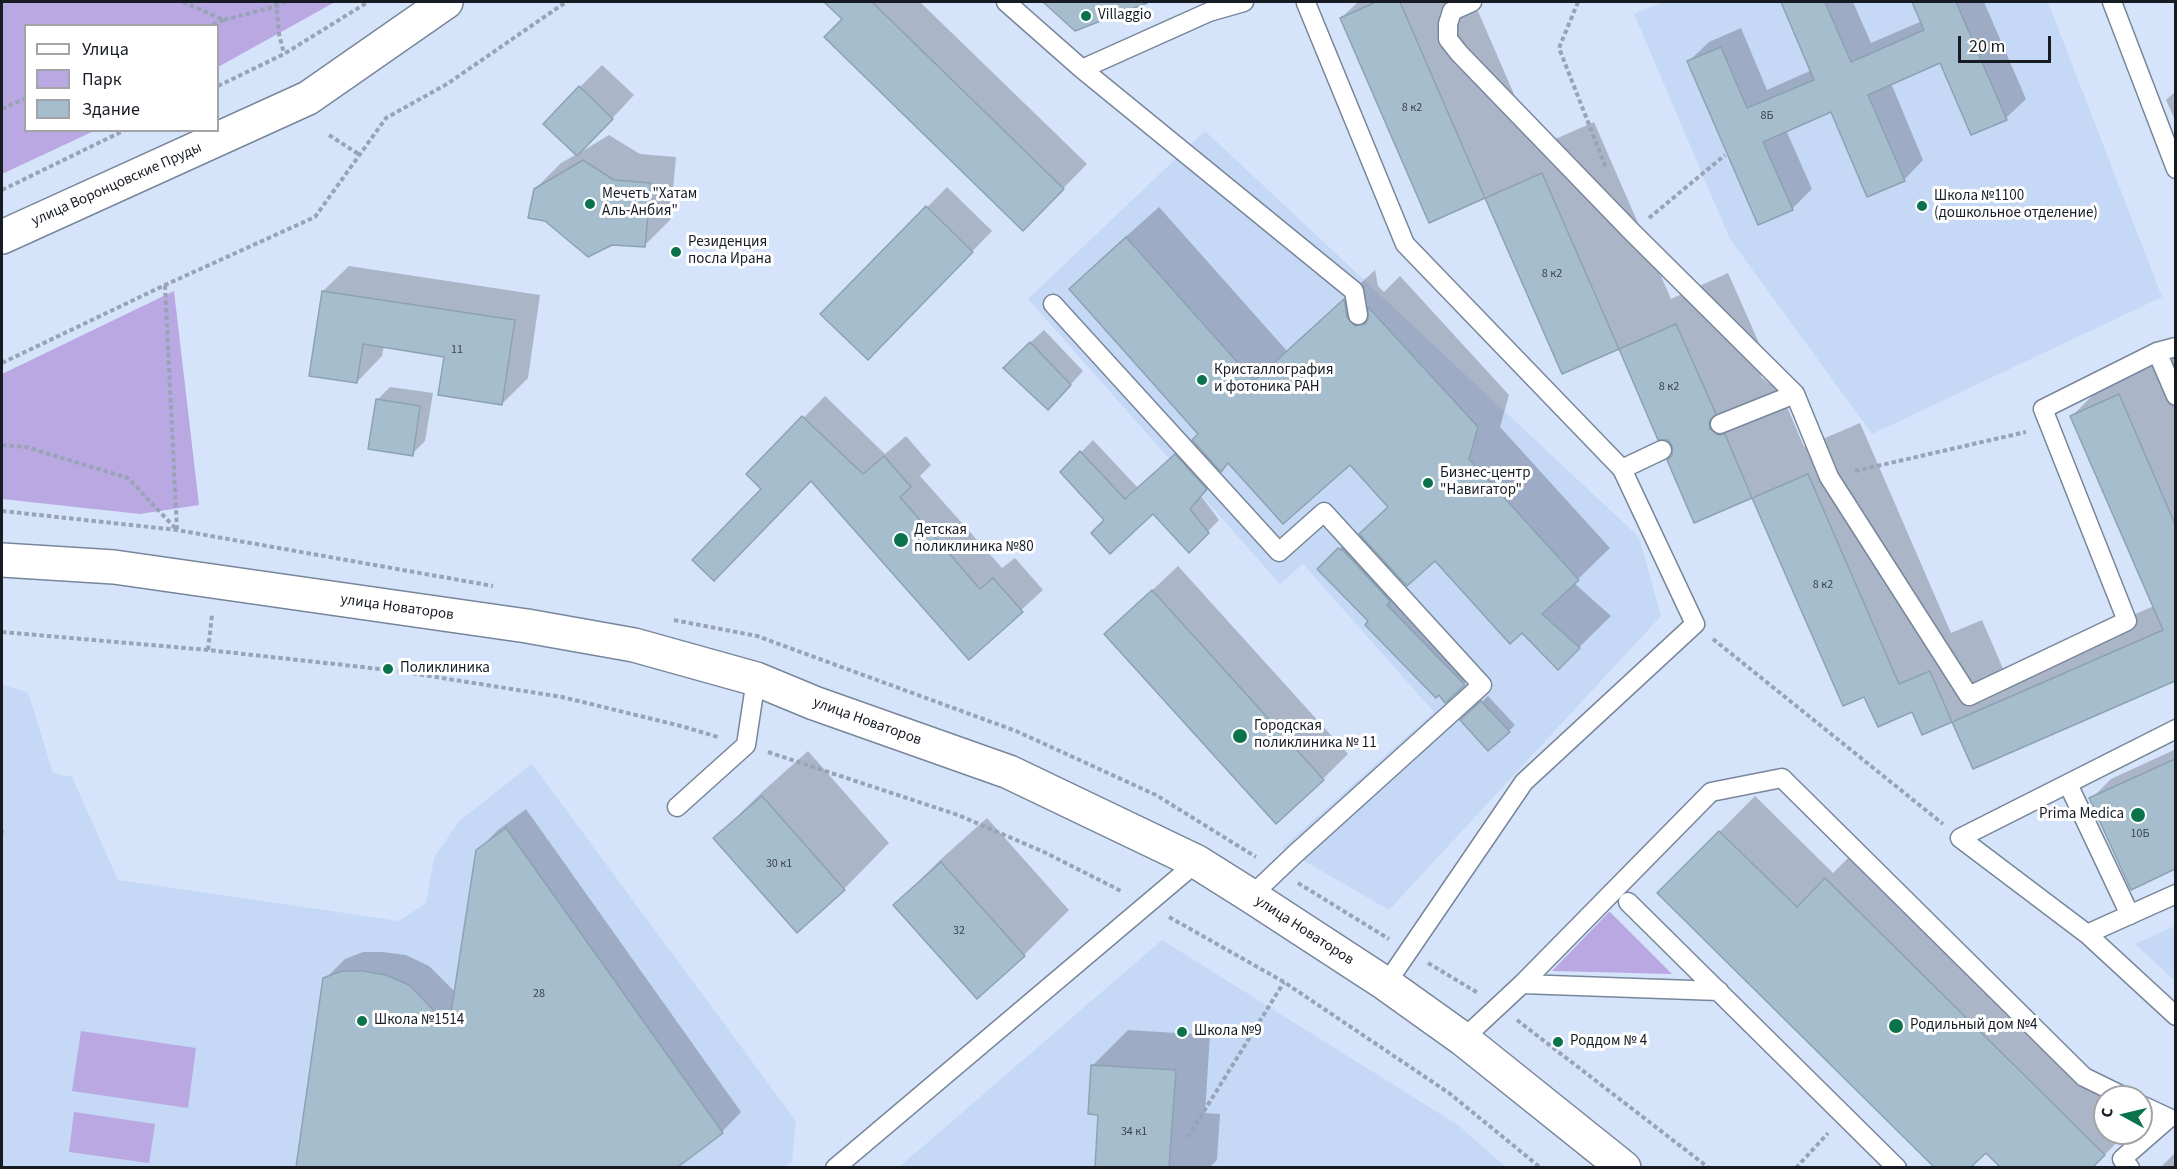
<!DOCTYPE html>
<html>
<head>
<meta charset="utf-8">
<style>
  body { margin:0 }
  #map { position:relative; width:2177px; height:1169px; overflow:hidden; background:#d5e4fb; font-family:"Source Sans 3",sans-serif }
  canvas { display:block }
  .frame { position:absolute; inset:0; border:3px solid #171c24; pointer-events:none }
  .legend { position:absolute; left:24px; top:24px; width:195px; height:108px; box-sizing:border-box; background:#fff; border:2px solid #a2a4a7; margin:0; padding:8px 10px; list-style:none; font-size:18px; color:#171c24 }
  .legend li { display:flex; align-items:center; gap:12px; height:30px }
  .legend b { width:30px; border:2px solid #a2a4a7 }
  .north { position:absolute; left:2093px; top:1085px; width:60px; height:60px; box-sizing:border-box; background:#fff; border:2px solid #a2a4a7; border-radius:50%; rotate:278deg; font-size:16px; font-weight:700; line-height:24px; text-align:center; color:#171c24 }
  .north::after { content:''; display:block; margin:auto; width:21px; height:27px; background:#0a734b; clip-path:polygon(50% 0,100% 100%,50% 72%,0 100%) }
  .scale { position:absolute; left:1958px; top:36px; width:93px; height:27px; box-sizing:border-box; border:3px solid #171c24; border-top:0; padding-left:8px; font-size:18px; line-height:21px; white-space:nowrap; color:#171c24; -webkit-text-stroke:4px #fff; paint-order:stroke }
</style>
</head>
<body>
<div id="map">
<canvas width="2177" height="1169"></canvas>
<div class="frame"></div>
<ul class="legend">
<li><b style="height:8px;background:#fff"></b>Улица</li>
<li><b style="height:16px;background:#baa8e3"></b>Парк</li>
<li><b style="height:16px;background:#a6bdcd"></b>Здание</li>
</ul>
<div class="north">С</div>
<div class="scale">20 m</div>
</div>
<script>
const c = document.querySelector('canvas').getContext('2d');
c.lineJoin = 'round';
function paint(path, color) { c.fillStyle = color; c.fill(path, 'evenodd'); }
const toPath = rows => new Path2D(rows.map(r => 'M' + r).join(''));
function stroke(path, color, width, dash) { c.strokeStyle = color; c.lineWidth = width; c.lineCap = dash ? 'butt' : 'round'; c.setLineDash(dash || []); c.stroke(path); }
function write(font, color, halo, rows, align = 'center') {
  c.font = font + ' "Source Sans 3",sans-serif'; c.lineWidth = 6; c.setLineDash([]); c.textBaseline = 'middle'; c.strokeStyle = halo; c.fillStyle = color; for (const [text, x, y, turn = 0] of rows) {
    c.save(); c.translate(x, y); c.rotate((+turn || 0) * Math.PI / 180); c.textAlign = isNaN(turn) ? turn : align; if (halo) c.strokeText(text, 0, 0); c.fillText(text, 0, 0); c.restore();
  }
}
paint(toPath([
  [1663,2,2048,2,2162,297,1872,434,1730,239,1634,14],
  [1205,131,1639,537,1661,616,1389,910,1282,848,1434,712,1303,564,1280,584,1028,299],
  [2,685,28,692,53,773,72,777,118,880,399,921,426,903,434,858,459,821,532,764,796,1121,792,1161,783,1168,2,1167],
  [2175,926,2175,981,2135,944],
  [1162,940,1458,1125,1506,1167,898,1168]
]), '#c5d8f5');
paint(toPath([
  [2,2,335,2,218,67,218,26,26,26,26,130,94,131,2,174],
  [174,291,199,505,140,514,2,499,2,374],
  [1609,912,1610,912,1672,974,1552,971],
  [81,1031,196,1048,188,1108,72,1091],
  [74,1112,155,1124,149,1163,69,1152]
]), '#baa8e3');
paint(toPath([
  [827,2,920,2,1087,164,1047,205],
  [1045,2,1146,2,1075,30],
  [1358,2,1474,2,1537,147,1594,122,1671,299,1728,273,1767,361,1760,369,1761,377,1770,384,1777,383,1804,447,1860,423,1951,633,1982,620,2004,671,2154,606,2072,416,2124,364,2176,354,2176,679,1974,767,1953,720,1923,733,1912,710,1865,695,1844,704,1753,496,1695,521,1673,456,1674,445,1669,439,1659,438,1619,347,1563,372,1486,196,1430,221,1341,18],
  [1783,2,1853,2,1871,43,1922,21,1914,2,1984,2,2026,99,2006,118,1941,61,1891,83,1923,160,1904,180,1832,110,1786,130,1812,189,1792,209,1689,61,1709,42,1741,28,1767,90,1812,70],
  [602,65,634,95,581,152,609,135,640,154,676,157,670,220,644,246,535,189,561,163,577,154,580,87],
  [2176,91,2176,122,2166,100],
  [947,187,992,231,887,339,823,314],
  [1159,207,1287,351,1375,270,1378,286,1384,292,1400,276,1509,395,1500,427,1610,548,1574,583,1611,616,1558,668,1522,631,1435,559,1361,534,1389,506,1350,463,1229,462,1200,433,1071,289,1103,257],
  [349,266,540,295,528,378,502,404,446,355,384,346,382,356,357,382,323,291],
  [1044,330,1083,371,1061,395,1018,354],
  [390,387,433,393,425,441,412,454,377,400],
  [825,396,885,454,906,436,931,465,920,476,1002,568,1015,558,1043,590,969,658,812,480,763,489,748,474],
  [1093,440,1138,488,1187,444,1217,477,1201,496,1219,520,1189,551,1153,512,1106,519,1062,472],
  [1352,536,1477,671,1446,701,1319,569],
  [1178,566,1348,754,1323,779,1106,634],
  [1488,696,1515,725,1509,731,1469,714],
  [2176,749,2176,868,2131,888,2091,799,2111,779],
  [808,751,889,843,844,889,797,931,715,838,761,793],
  [1755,796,1833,873,1862,844,2117,1097,2105,1097,2105,1133,2126,1133,2092,1168,2003,1168,1986,1151,1969,1168,1936,1168,1659,893],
  [526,809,741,1112,722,1132,675,1168,297,1168,325,979,345,959,363,952,383,952,406,955,429,966,456,993,477,851,498,830],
  [987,818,1069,910,1024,955,895,905,940,860],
  [2,829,4,830,2,845],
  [1128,1030,1210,1035,1205,1113,1220,1114,1217,1160,1209,1168,1096,1168,1100,1114,1093,1065],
  [2176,1152,2176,1168,2163,1168,2162,1166]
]), '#0003');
const building = toPath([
  [824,2,872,2,1064,189,1023,231,824,37,842,19,824,2],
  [1043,2,1146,2,1147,3,1075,31,1043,2],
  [1376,2,1400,2,1485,198,1429,223,1340,18,1376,2],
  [1781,2,1825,2,1851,62,1924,30,1912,2,1956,2,2007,120,1971,135,1940,63,1868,95,1905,181,1867,197,1831,112,1763,142,1793,210,1758,225,1687,61,1721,47,1747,108,1814,80,1781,2],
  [579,86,613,119,577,156,543,124,579,86],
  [583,160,614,180,651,183,645,247,612,245,588,257,545,221,528,218,534,189,583,160],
  [1542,173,1619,349,1562,374,1485,198,1542,173],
  [926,206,973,252,868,360,820,314,926,206],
  [1126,237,1254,381,1344,299,1347,317,1355,326,1365,324,1368,319,1368,307,1478,427,1469,459,1579,580,1542,614,1580,648,1558,670,1522,633,1510,644,1435,561,1407,586,1359,534,1388,507,1350,465,1283,524,1228,463,1221,472,1192,440,1198,434,1069,289,1126,237],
  [322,291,515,320,502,405,438,395,444,357,363,344,357,383,309,376,322,291],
  [1676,324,1716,414,1709,422,1710,429,1718,435,1725,434,1752,498,1694,523,1667,460,1672,456,1672,446,1668,440,1658,440,1619,349,1676,324],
  [1030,342,1071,385,1048,410,1003,368,1030,342],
  [2119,394,2175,524,2175,681,1973,769,1952,722,2163,630,2070,416,2119,394],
  [376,399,420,406,413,456,368,449,376,399],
  [802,416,863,474,884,456,911,487,900,497,980,589,993,578,1023,612,969,660,811,481,714,581,692,560,761,489,746,474,802,416],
  [1080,451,1125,499,1175,454,1207,489,1190,509,1209,533,1189,553,1153,514,1110,554,1091,533,1104,520,1060,472,1080,451],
  [1808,474,1899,684,1930,671,1952,722,1922,735,1912,712,1878,727,1864,697,1843,706,1752,498,1808,474],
  [1338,548,1341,550,1342,549,1390,601,1387,605,1465,685,1445,703,1439,695,1436,698,1365,625,1368,621,1317,569,1338,548],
  [1152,590,1324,780,1276,824,1104,634,1152,590],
  [1481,701,1510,732,1488,751,1460,720,1481,701],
  [2175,759,2175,869,2131,890,2089,798,2175,759],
  [762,796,845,890,797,933,713,838,762,796],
  [506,828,723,1133,678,1167,296,1167,323,978,342,971,363,971,386,975,409,985,449,1026,476,850,506,828],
  [1719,831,1797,907,1825,878,2105,1155,2093,1167,2000,1167,1986,1153,1971,1167,1934,1167,1657,893,1719,831],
  [941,862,1025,956,977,999,893,905,941,862],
  [1091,1065,1176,1070,1169,1167,1095,1167,1098,1115,1088,1114,1091,1065]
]);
paint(building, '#a6bdcd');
stroke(building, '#8ca2b2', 1.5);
const lane = toPath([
  [1006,2,1082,69,1209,12,1244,2],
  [1472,2,1452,11,1448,24,1448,39,1459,53,1632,232,1795,394],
  [2112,2,2176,169],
  [1306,3,1405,244,1622,469],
  [1082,69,1354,291,1358,315],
  [1053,304,1279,552,1324,512,1482,685,1294,855,1251,896],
  [2157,352,2176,396],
  [1720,424,1795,394,1829,477,1969,696,2127,621,2043,409,2157,352,2176,347],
  [2176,729,1960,838,2087,934,2176,1016],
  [2068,784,2130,915],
  [677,807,746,745,756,679],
  [1628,902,1897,1168],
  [2087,934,2176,894],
  [1386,984,1524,782,1695,624,1622,469,1662,450],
  [1522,984,1711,792,1782,778,2084,1077,2125,1097],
  [1463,1039,1522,984,1719,991],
  [835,1168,1197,862],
  [2130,1168,2122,1159,2169,1118,2141,1105]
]);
const secondary = toPath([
  [2,237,308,98,446,2],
  [2,560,114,567,527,626,634,645,756,679,814,703,1009,772,1197,862,1251,896,1386,984,1463,1039,1624,1168]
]);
stroke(lane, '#78869a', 21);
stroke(secondary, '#78869a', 36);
stroke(toPath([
  [183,2,224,20,209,26],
  [276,2,279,34,284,54],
  [1578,2,1559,48,1606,168],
  [224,20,277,6,285,2],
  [218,86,284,54,368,2],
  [2,109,26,98],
  [329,135,360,155],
  [2,190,125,130],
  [1649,218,1725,155],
  [2,363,165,285,315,217,386,118,447,84,566,2],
  [2,445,26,447,128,478,177,530,165,285],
  [1855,471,2026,432],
  [2,511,177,530,493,586],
  [674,620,757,636,1016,731,1156,795,1256,857],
  [2,632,208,650,398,671,562,697,681,726,718,737],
  [1713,639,1943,824],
  [208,650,212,615],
  [768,752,958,815,1044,852,1123,892],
  [1298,883,1389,939],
  [1169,917,1284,982,1449,1093,1541,1168],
  [1428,963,1478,993],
  [1517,1020,1709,1168],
  [1188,1137,1284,982],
  [1796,1168,1828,1133]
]), '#98a4b6', 4, [4.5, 3]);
stroke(lane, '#fff', 18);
stroke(secondary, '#fff', 33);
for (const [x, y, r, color] of [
  [1086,16,6,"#0a734b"],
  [590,204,6,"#0a734b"],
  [1922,206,6,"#0a734b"],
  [676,252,6,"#0a734b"],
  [1202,380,6,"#0a734b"],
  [1428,483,6,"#0a734b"],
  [901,540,8,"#0a734b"],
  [388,669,6,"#0a734b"],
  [1240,736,8,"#0a734b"],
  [2138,815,8,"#0a734b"],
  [362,1021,6,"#0a734b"],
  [1896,1026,8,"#0a734b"],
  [1182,1032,6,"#0a734b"],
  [1558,1042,6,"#0a734b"]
]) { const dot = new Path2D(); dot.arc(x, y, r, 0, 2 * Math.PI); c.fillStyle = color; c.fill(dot); stroke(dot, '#fff', 2); }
write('12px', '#3b444e', null, [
  ["8 к2",1412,108],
  ["8Б",1767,116],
  ["8 к2",1552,274],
  ["11",457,350],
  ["8 к2",1669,387],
  ["8 к2",1823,585],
  ["10Б",2140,834],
  ["30 к1",779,864],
  ["32",959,931],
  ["28",539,994],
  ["34 к1",1134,1132]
]);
write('15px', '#171c24', '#fff', [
  ["Villaggio",1098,16],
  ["Мечеть \"Хатам",602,195],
  ["Аль-Анбия\"",602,212],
  ["Школа №1100",1934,197],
  ["(дошкольное отделение)",1934,214],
  ["Резиденция",688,243],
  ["посла Ирана",688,260],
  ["Кристаллография",1214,371],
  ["и фотоника РАН",1214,388],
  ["Бизнеc-центр",1440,474],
  ["\"Навигатор\"",1440,491],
  ["Детская",914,531],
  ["поликлиника №80",914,548],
  ["Поликлиника",400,669],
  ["Городская",1254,727],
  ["поликлиника № 11",1254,744],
  ["Prima Medica",2124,815,"right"],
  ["Школа №1514",374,1021],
  ["Родильный дом №4",1910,1026],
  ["Школа №9",1194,1032],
  ["Роддом № 4",1570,1042]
], 'left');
write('15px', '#171c24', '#fff', [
  ["улица Воронцовские Пруды",117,185,-24],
  ["улица Новаторов",397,608,8],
  ["улица Новаторов",867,722,20],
  ["улица Новаторов",1304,931,33]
]);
</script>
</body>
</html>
